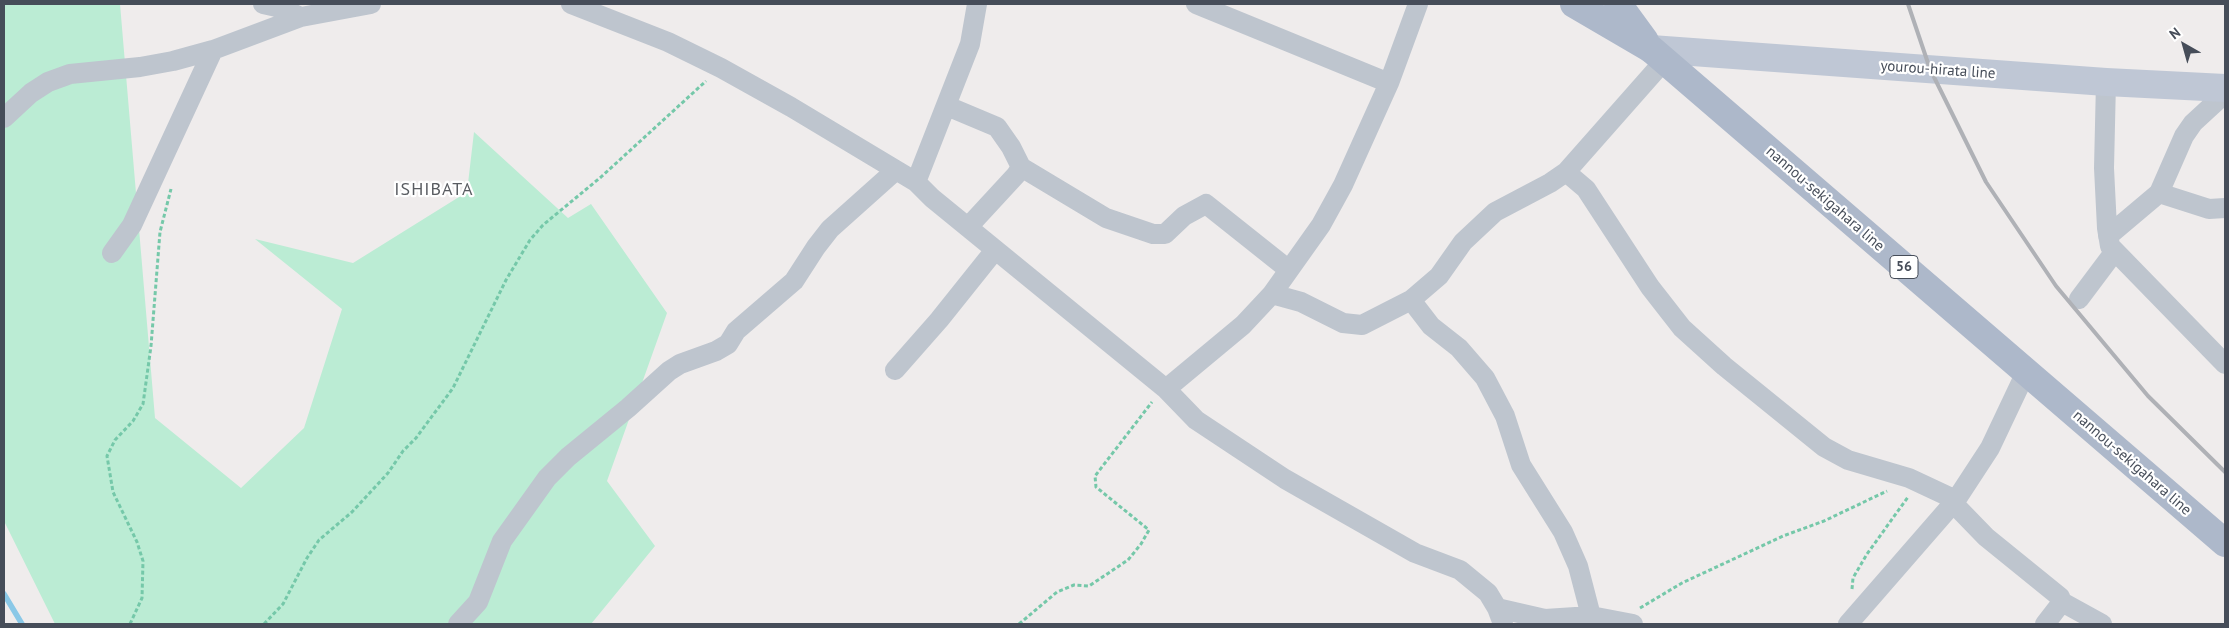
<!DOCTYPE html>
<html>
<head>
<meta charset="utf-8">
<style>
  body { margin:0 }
  #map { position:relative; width:2229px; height:628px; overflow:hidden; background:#efecec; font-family:"PT Sans",sans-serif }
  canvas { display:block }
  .frame { position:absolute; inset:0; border:5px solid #464d59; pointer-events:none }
  .north { position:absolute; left:2159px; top:20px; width:50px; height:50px; -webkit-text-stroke:4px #fff; paint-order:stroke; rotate:322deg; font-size:14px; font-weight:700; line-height:20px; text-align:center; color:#464d59 }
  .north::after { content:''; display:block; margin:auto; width:18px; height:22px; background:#464d59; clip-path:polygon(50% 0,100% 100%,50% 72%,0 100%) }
</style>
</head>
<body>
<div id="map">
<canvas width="2229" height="628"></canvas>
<div class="frame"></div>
<div class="north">N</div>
</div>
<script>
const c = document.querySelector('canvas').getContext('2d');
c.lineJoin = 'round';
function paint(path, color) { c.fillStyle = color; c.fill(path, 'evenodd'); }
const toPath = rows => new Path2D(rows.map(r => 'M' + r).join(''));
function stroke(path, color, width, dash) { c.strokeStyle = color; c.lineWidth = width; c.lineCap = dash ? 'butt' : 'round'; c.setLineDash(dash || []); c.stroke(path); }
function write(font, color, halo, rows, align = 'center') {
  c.font = font + ' "PT Sans",sans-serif'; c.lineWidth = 4.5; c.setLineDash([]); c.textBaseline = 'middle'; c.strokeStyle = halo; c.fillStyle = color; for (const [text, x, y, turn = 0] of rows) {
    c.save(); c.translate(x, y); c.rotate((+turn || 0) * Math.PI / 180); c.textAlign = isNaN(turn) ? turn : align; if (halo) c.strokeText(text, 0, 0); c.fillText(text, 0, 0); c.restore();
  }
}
paint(toPath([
  [4,4,120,4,155,418,241,488,304,428,342,309,255,239,353,263,467,192,474,132,568,218,591,204,667,313,607,481,655,546,591,624,55,624,4,521]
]), '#bbecd4');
stroke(toPath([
  [4,594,22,624]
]), '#8ac8e7', 5.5);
stroke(toPath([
  [1852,589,1853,578,1867,554,1908,497],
  [1640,608,1682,583,1783,536,1824,521,1887,491],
  [130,624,142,598,143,561,137,542,113,492,107,456,115,440,133,421,143,404,151,346,160,232,171,189],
  [264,624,283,604,307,558,319,540,352,512,388,473,403,451,416,438,453,388,506,280,530,240,543,225,601,177,706,81],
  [1019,624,1057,592,1074,585,1089,586,1128,560,1141,544,1149,530,1096,487,1095,476,1152,402]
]), '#75c8a9', 3, [4, 2.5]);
stroke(toPath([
  [263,4,281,8,301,17],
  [571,4,668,42,721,68,791,107,916,182,932,198,1166,389,1196,420,1285,479,1415,553,1460,570,1488,593,1497,608,1503,624],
  [1196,4,1389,83],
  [2106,82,2104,168,2107,228,2110,246,2225,364],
  [947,106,997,127,1011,147,1021,167,1106,218,1153,234,1165,234,1184,216,1206,204,1289,270],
  [4,118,31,93,48,82,70,74,140,67,173,61,213,50,301,17,371,4],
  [1566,172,1586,189,1650,287,1682,328,1724,366,1824,447,1848,460,1909,478,1956,500],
  [916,182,970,44,977,4],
  [2159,193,2209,209,2225,208],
  [968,227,1016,175,1021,167],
  [2108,236,2159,193,2184,136,2193,123,2218,100,2222,87],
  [112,253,132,225,213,50],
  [1272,294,1301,302,1343,323,1362,325,1411,300,1439,276,1463,242,1495,212,1550,183,1566,172,1664,61],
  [2079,299,2115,251],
  [1411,300,1431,326,1459,348,1485,378,1505,416,1521,465,1563,532,1578,566,1591,616],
  [895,370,939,320,995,250],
  [1166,389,1243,325,1272,294,1321,225,1343,185,1389,83,1418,4],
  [1953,503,1986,537,2060,597,2062,602],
  [1497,608,1545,619,1591,616,1633,624],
  [458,624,478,602,502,541,547,478,568,457,628,408,669,371,680,364,716,351,728,344,736,331,794,281,816,247,830,229,896,170],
  [1848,624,1956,500,1990,448,2026,372],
  [2045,624,2062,602,2102,624]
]), '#bec5ce', 20);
stroke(toPath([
  [1651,49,2106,82,2225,88]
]), '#bfc7d5', 28);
stroke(toPath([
  [1574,4,1651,49,2225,543],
  [1618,4,1645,41]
]), '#adb8ca', 28);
stroke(toPath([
  [1908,4,1930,69,1986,182,2056,286,2148,396,2225,472]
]), '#afb1b6', 4);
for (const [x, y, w] of [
  [1904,267,28]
]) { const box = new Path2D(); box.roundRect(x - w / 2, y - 11.5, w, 23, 4); c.fillStyle = '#fff'; c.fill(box); stroke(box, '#464d59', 1); }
write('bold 14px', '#464d59', null, [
  ["56",1904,267]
]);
write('15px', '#464d59', '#fff', [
  ["yourou-hirata line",1938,70,4],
  ["nannou-sekigahara line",1825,199,41],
  ["nannou-sekigahara line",2132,463,41]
]);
c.letterSpacing = '1px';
write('18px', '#595c61', '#fff', [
  ["ISHIBATA",434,190]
]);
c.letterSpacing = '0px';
</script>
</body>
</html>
